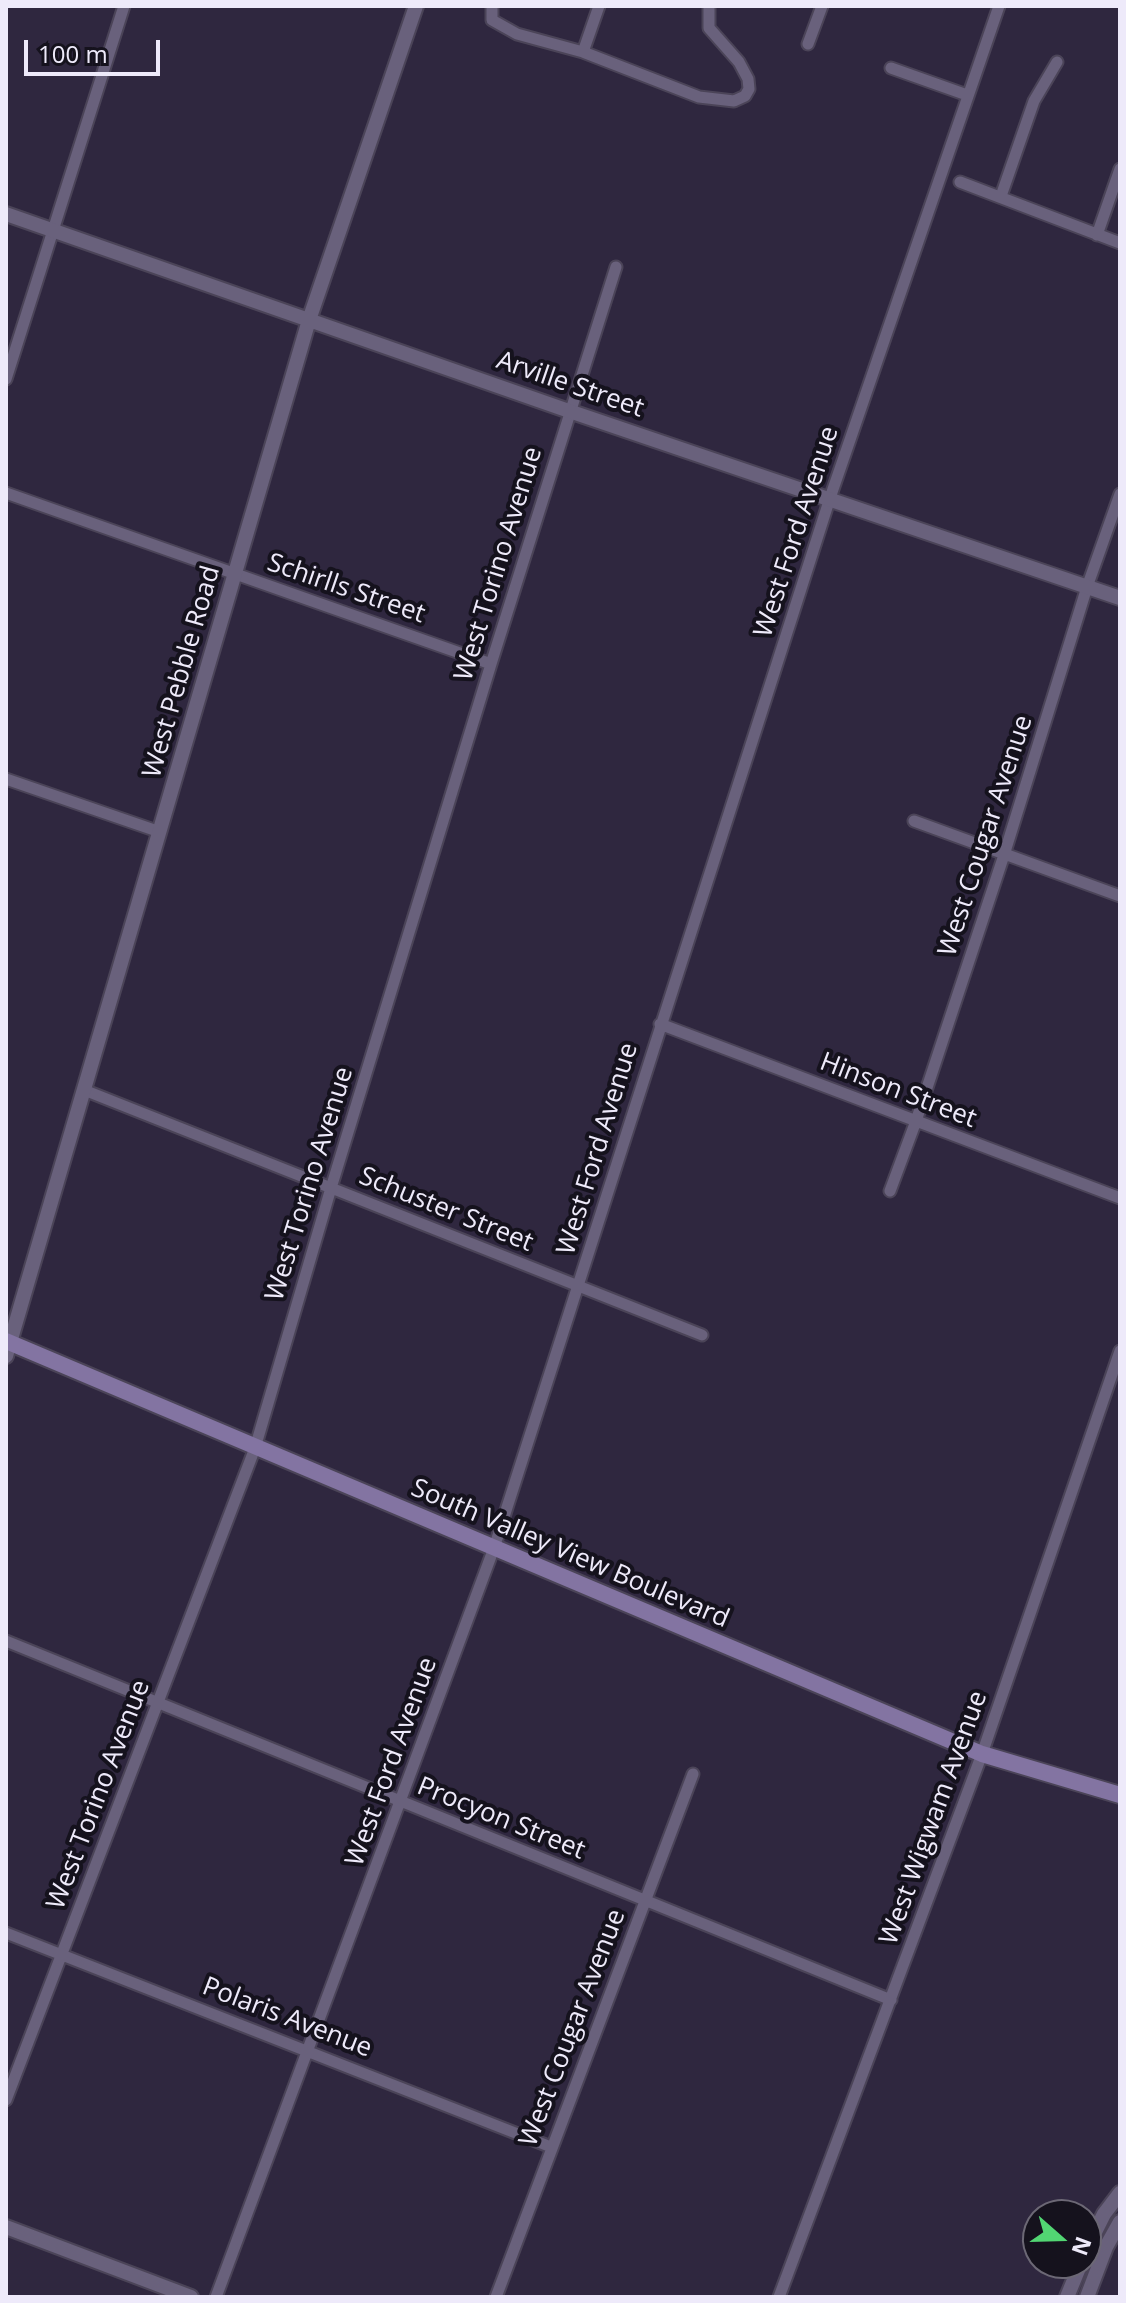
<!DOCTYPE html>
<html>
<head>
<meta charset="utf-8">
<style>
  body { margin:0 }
  #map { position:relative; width:1126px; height:2303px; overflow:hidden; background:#2f273f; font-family:"Open Sans",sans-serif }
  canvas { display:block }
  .frame { position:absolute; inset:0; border:8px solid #eeeafa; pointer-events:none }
  .north { position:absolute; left:1022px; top:2199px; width:80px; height:80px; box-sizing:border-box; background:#15121d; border:2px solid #6c6875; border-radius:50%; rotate:110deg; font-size:22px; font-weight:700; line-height:32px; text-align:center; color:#eeeafa }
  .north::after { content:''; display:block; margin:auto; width:28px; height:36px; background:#52d673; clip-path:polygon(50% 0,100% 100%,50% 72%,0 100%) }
  .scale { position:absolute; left:24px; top:40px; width:136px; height:36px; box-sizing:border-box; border:4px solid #eeeafa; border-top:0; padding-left:10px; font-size:24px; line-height:28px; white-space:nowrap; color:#eeeafa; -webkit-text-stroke:6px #15121d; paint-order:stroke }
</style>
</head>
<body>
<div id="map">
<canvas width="1126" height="2303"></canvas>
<div class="frame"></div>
<div class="north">N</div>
<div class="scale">100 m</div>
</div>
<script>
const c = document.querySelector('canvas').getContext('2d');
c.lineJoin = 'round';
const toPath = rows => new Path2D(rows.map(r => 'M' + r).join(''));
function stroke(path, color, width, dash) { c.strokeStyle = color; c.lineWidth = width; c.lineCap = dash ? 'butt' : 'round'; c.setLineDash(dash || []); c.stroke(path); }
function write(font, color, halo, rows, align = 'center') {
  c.font = font + ' "Open Sans",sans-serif'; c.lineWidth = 8; c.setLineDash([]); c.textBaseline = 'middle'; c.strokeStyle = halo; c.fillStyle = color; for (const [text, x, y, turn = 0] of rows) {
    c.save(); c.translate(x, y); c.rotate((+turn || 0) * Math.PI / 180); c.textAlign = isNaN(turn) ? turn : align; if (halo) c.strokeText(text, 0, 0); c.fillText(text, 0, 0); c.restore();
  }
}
const minor = toPath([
  [492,6,492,20,517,34,583,52,699,97,734,101,745,96,749,89,748,79,739,62,709,28,709,6],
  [808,44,822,6],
  [583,52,599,6],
  [891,68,967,95],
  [960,182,1120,243],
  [1001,196,1034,101,1057,62],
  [1097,235,1120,169],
  [6,379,124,6],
  [6,493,491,664],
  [6,779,160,832],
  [914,821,1120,896],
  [660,1024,1120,1198],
  [84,1090,702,1335],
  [890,1191,916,1121,1004,855,1087,587,1120,494],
  [6,1641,891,2000],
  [6,1933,551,2147],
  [6,2100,255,1448,331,1188,491,664,616,267],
  [216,2297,494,1548,830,498,999,6],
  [496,2297,693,1774],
  [779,2297,982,1754,1120,1351]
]);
const tertiary = toPath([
  [6,214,569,411,1120,598],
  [6,1356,309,320,416,6],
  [6,2227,191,2297],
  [1086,2250,1104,2214,1120,2193],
  [1067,2297,1081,2263],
  [1087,2297,1106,2247,1120,2222]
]);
const secondary = toPath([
  [6,1341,982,1754,1120,1795]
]);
stroke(minor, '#4b4458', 15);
stroke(tertiary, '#4b4458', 18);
stroke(secondary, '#4b4458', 20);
stroke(minor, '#69617c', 11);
stroke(tertiary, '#69617c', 14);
stroke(secondary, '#8374a2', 16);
write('26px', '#eeeafa', '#15121d', [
  ["Arville Street",570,385,19],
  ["West Ford Avenue",797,532,-72],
  ["West Torino Avenue",499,564,-73],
  ["Schirlls Street",346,589,19],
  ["West Pebble Road",182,672,-74],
  ["West Cougar Avenue",986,836,-72],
  ["Hinson Street",898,1091,21],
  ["West Ford Avenue",598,1149,-73],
  ["West Torino Avenue",310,1184,-73],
  ["Schuster Street",446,1210,22],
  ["South Valley View Boulevard",570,1554,23],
  ["West Ford Avenue",392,1762,-70],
  ["West Torino Avenue",99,1795,-69],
  ["West Wigwam Avenue",934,1818,-70],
  ["Procyon Street",501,1819,22],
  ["Polaris Avenue",287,2018,21],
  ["West Cougar Avenue",573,2028,-69]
]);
</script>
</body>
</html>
